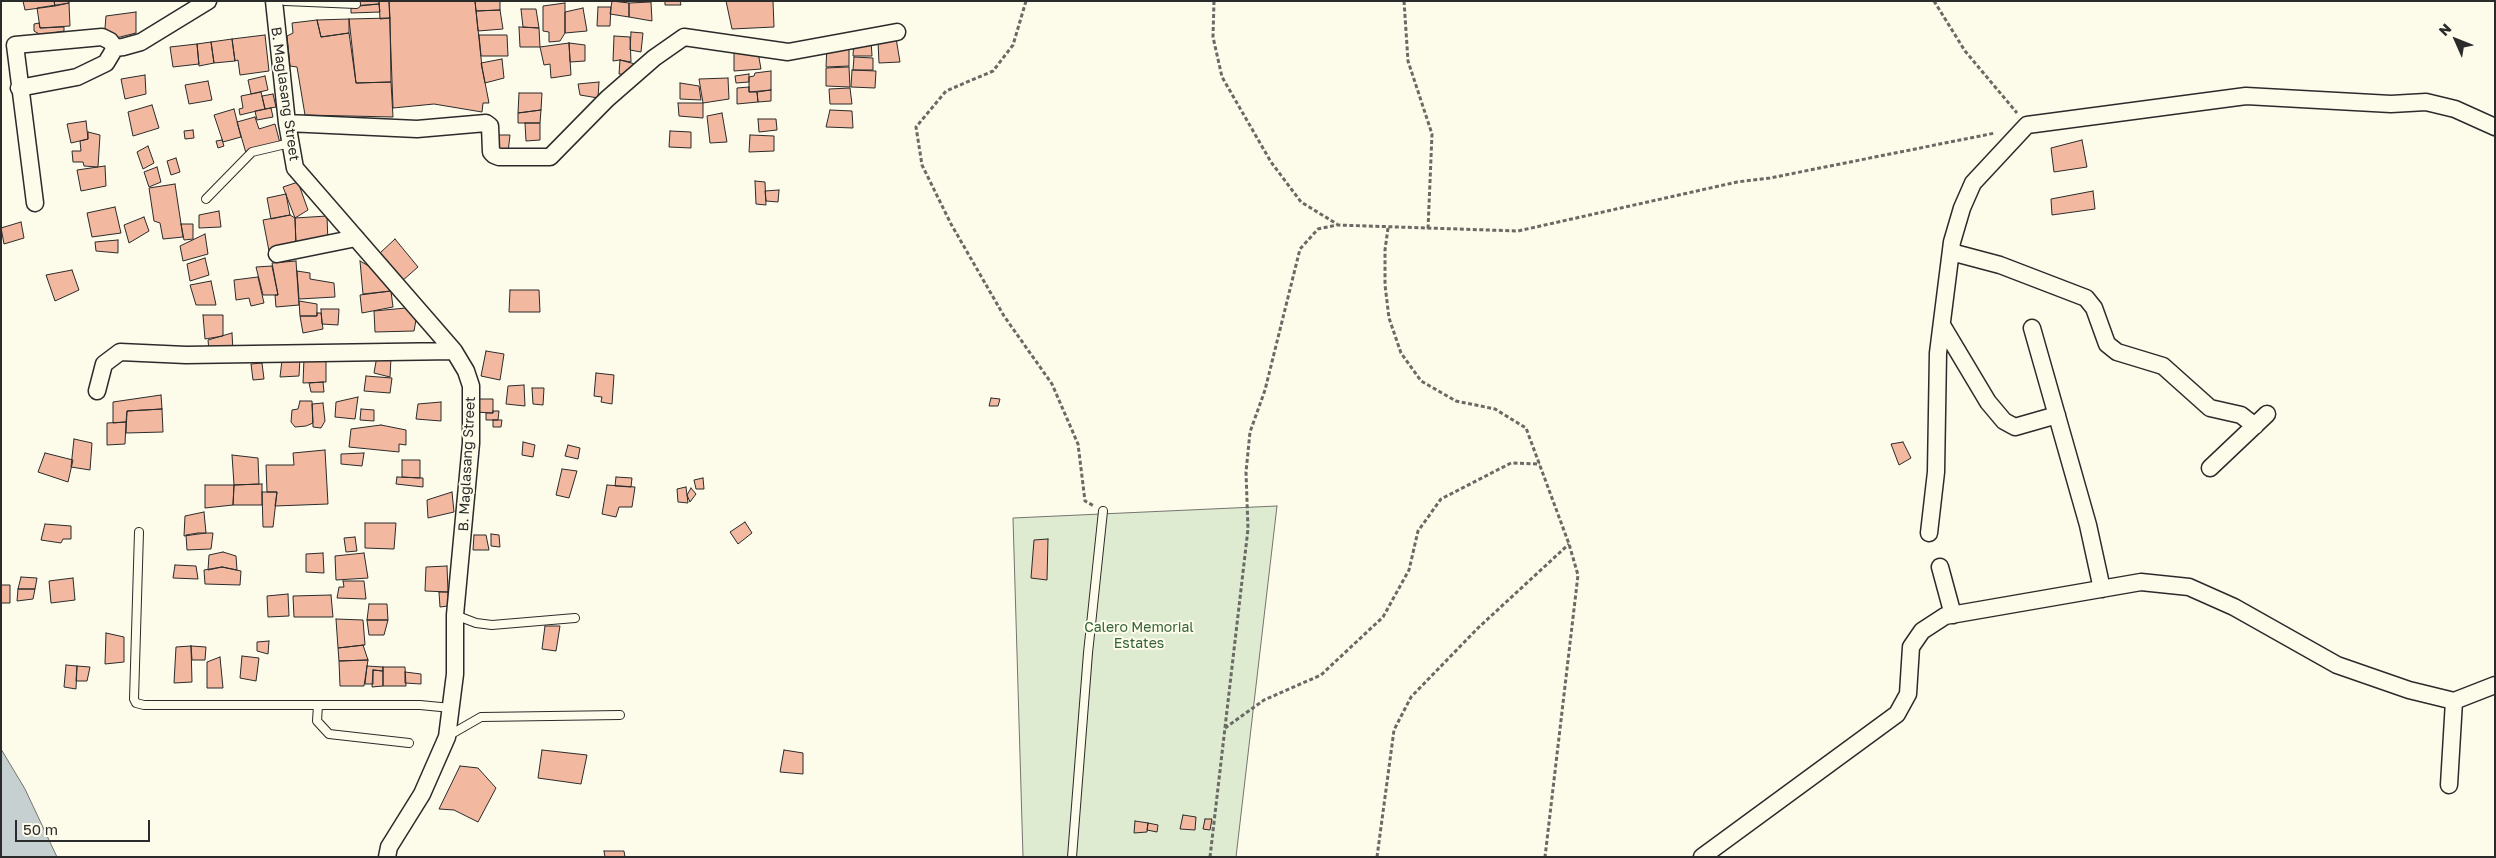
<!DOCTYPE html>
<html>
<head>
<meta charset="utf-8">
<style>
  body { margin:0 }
  #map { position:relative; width:2496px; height:858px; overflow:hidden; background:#fdfbea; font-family:"Golos Text",sans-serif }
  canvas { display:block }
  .frame { position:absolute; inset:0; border:2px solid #2b2b2b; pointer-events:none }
  .north { position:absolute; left:2431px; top:15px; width:50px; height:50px; -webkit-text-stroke:4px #fdfbea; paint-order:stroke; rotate:314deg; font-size:14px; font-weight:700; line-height:20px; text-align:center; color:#2b2b2b }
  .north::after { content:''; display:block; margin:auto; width:18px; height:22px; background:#2b2b2b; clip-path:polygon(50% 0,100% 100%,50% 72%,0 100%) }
  .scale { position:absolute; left:15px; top:820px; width:135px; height:22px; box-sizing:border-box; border:2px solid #2b2b2b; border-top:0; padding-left:6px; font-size:15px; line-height:18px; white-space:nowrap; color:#2b2b2b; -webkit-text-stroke:4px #fdfbea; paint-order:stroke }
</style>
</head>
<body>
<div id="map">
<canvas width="2496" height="858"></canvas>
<div class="frame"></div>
<div class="north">N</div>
<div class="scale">50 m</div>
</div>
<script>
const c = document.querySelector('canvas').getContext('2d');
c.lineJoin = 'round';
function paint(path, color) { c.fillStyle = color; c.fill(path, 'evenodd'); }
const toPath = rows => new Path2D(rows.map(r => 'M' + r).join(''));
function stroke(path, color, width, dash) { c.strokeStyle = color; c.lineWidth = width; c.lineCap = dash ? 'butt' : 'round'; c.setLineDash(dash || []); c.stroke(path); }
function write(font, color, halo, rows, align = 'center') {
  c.font = font + ' "Golos Text",sans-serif'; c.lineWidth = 4; c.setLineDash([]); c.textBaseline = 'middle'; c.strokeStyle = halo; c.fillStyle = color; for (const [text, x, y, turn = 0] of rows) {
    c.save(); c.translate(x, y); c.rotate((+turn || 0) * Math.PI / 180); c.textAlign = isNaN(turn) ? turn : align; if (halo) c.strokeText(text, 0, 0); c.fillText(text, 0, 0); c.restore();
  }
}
const green = toPath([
  [1277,506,1236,857,1023,857,1013,518,1277,506]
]);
paint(green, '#deebd1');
stroke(green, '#74746e', 1);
const water = toPath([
  [1,749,25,789,57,857,1,857,1,749]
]);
paint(water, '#c7d0d0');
stroke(water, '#74746e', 1);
const building = toPath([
  [23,1,54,1,55,6,25,10,23,1],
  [54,1,69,1,69,3,55,6,54,1],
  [358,1,379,1,379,4,359,6,358,1],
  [379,1,389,1,390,18,380,19,379,1],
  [389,1,475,1,482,67,489,103,483,103,482,112,434,104,393,108,389,1],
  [475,1,500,1,500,10,476,11,475,1],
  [612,1,629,3,629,17,610,14,612,1],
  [665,1,680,1,681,5,665,5,665,1],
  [726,1,773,1,774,27,732,29,726,1],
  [651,2,652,21,629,17,629,3,651,2],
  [69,3,70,26,40,28,37,8,69,3],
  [565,3,565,33,560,41,549,42,549,32,543,31,543,6,565,3],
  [379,4,380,12,351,13,351,6,379,4],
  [598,7,611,7,610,26,597,26,598,7],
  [583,8,587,31,565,33,565,12,583,8],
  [521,9,536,9,539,28,523,27,521,9],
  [500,10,503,29,478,31,476,11,500,10],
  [136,12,136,33,112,39,105,28,106,16,136,12],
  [390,18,391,82,356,83,349,19,390,18],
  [349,19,349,33,321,37,317,20,349,19],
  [317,20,321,37,349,33,356,83,391,82,393,117,305,115,297,67,290,66,287,36,293,33,292,23,317,20],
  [39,23,40,28,64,27,64,31,41,35,34,31,34,24,39,23],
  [519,27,539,28,540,47,520,47,519,27],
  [631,32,643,33,641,52,630,50,631,32],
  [265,35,269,71,240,75,238,60,235,61,232,39,265,35],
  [479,35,507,35,508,56,481,56,479,35],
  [614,36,630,37,631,62,620,60,613,61,614,36],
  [896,38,900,62,879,63,878,42,896,38],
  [232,39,235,61,214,63,211,42,232,39],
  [854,39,871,40,872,56,853,56,854,39],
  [211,42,214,63,199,66,197,44,211,42],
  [569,43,571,75,551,78,550,64,544,65,540,47,569,43],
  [569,43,585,45,585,61,570,62,569,43],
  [849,43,849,66,826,67,827,45,849,43],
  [197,44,199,64,173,67,170,47,197,44],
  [758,52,761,69,734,71,734,53,758,52],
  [854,57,873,58,873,70,853,70,854,57],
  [502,59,504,78,485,83,481,63,502,59],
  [620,60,635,64,633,75,619,74,620,60],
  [849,67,850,87,826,86,826,68,849,67],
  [852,70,876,71,875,88,851,87,852,70],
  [771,71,771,90,749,92,749,77,754,76,755,73,771,71],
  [749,74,749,82,736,83,735,76,749,74],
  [145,75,146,94,125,99,121,79,145,75],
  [265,76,268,90,251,94,248,80,265,76],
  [728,78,729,99,703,103,699,79,728,78],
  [208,81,212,100,189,104,185,85,208,81],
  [599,82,598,98,580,95,578,84,599,82],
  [680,83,699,86,701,100,680,99,680,83],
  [749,87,749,92,757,92,758,102,737,104,737,88,749,87],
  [850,88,852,104,830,104,829,89,850,88],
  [771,90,771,101,758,102,757,92,771,90],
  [261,92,265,109,240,115,239,109,243,108,241,96,261,92],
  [519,93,542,93,541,110,518,113,519,93],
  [273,94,276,107,265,109,262,96,273,94],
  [678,103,703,103,703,118,679,116,678,103],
  [152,105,159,128,133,136,128,112,152,105],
  [271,108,273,117,257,120,255,111,271,108],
  [234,109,241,137,223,142,214,115,234,109],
  [541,110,540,123,518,123,518,113,541,110],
  [830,110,852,111,853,128,826,127,830,110],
  [722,113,727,142,710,143,707,116,722,113],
  [255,117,259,129,275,124,280,143,246,153,237,122,255,117],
  [758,119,776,119,777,130,759,132,758,119],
  [86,121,88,139,71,143,67,124,86,121],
  [525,123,540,123,540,140,526,141,525,123],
  [193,130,194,138,185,139,184,131,193,130],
  [670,131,691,132,691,148,669,147,670,131],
  [88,132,100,135,98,167,84,166,83,162,73,162,72,151,81,151,80,141,88,139,88,132],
  [499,135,510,135,508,153,497,153,499,135],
  [750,135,774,136,774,151,749,152,750,135],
  [222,140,224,146,218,148,216,141,222,140],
  [2082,140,2087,167,2054,172,2051,148,2082,140],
  [148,146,154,163,143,169,137,152,148,146],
  [176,158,180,172,171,175,167,161,176,158],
  [105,166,106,186,81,191,77,170,105,166],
  [157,167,161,182,149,187,144,172,157,167],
  [755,181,765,182,766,205,756,204,755,181],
  [298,182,308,210,295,218,283,187,298,182],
  [175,184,183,237,163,239,160,223,154,221,149,188,175,184],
  [779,190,778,202,766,201,765,191,779,190],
  [2093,191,2095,209,2052,215,2051,199,2093,191],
  [286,194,290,215,271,219,267,198,286,194],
  [115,207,121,233,92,237,87,213,115,207],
  [219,211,221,227,199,228,199,215,219,211],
  [290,215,295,218,296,245,269,251,263,220,290,215],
  [327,216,328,243,296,245,295,218,327,216],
  [144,217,149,231,129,243,124,225,144,217],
  [21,222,24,238,4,244,1,228,21,222],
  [181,224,193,224,193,239,184,240,181,224],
  [205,234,208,254,183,261,180,246,205,234],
  [395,239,418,267,402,281,380,253,395,239],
  [118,240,118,253,96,251,95,242,118,240],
  [205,258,209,275,190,281,187,264,205,258],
  [296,261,299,305,276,307,275,295,278,295,272,263,296,261],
  [360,261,381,273,391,291,363,294,360,261],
  [272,266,278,295,263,295,256,267,272,266],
  [72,270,79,290,55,301,46,275,72,270],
  [297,271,310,273,310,279,334,283,335,297,299,299,297,271],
  [258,277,264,303,251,306,249,298,236,300,234,280,258,277],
  [211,281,216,305,196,305,190,285,211,281],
  [510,290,539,290,540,312,509,312,510,290],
  [391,291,393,307,362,313,360,295,391,291],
  [299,301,317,304,317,316,300,316,299,301],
  [406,308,416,320,414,331,375,332,374,311,406,308],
  [321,309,339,309,338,325,322,324,321,309],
  [317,313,321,313,323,329,303,333,300,316,317,316,317,313],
  [203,315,223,315,223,336,205,339,203,315],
  [232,333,233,351,209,351,208,340,232,333],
  [486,351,504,354,500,380,481,376,486,351],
  [377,356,391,358,390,377,374,373,377,356],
  [326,357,326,382,303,383,304,358,326,357],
  [300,358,299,376,280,377,282,360,300,358],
  [262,363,264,379,253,380,251,364,262,363],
  [596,373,614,375,612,404,601,402,602,397,594,396,596,373],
  [366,376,392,378,390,393,364,391,366,376],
  [323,382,324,392,311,392,309,383,323,382],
  [524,385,525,406,506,404,508,386,524,385],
  [532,388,544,388,543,405,533,404,532,388],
  [161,395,162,409,127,411,126,422,113,423,113,402,161,395],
  [358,397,355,419,335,417,336,402,358,397],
  [991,398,1000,399,998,406,989,406,991,398],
  [474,399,493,399,493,413,474,412,474,399],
  [300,401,312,401,313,423,306,426,295,427,291,422,292,410,298,409,300,401],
  [441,402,441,421,416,419,418,404,441,402],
  [323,403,325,421,321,428,313,427,312,404,323,403],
  [162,409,163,432,126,433,127,411,162,409],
  [361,409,374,410,374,421,360,420,361,409],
  [493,411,499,411,498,420,486,420,486,413,493,413,493,411],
  [493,420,502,420,501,427,493,427,493,420],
  [126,422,125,444,107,445,107,423,126,422],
  [381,425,406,430,406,445,399,444,399,452,349,447,351,429,381,425],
  [74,439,92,443,90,470,71,467,74,439],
  [523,442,535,445,533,457,522,455,523,442],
  [1903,442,1911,458,1899,465,1891,444,1903,442],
  [568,445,580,448,578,459,565,456,568,445],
  [325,450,328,504,275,506,277,492,267,492,266,465,294,465,293,453,325,450],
  [45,453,73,460,68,482,38,472,45,453],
  [364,453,362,466,341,464,341,454,364,453],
  [232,455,258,458,259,484,234,485,232,455],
  [402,460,420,460,420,478,402,477,402,460],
  [562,469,577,471,569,498,556,495,562,469],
  [397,477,423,478,423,487,396,484,397,477],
  [616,477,632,478,631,487,615,486,616,477],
  [703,478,704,489,696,489,694,480,703,478],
  [262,484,262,505,233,505,234,485,262,484],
  [205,485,234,485,233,505,205,508,205,485],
  [607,485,635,487,632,507,619,507,616,517,602,514,607,485],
  [686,487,688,503,678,502,677,489,686,487],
  [691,488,696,494,690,502,687,495,691,488],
  [262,492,277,492,273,527,263,527,262,492],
  [452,492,454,512,428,518,427,500,452,492],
  [204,512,206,533,184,536,185,516,204,512],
  [745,522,752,533,738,544,730,532,745,522],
  [365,523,396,523,394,549,365,548,365,523],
  [45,524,71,526,71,539,63,539,61,543,41,540,45,524],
  [198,533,213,533,211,549,187,550,186,535,198,533],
  [491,534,499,535,500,547,491,546,491,534],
  [474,535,486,535,489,550,473,550,474,535],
  [355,537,357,551,346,552,344,538,355,537],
  [1048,539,1047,580,1031,578,1034,540,1048,539],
  [223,552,236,556,237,570,222,567,208,570,209,555,223,552],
  [323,553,324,573,306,572,306,554,323,553],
  [364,553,368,578,336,580,335,556,364,553],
  [175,565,196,566,198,579,173,578,175,565],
  [447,566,448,592,425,591,426,567,447,566],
  [222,567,241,571,240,585,205,584,204,570,222,567],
  [21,577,37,578,35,589,18,589,21,577],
  [73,578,75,600,51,603,49,581,73,578],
  [343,581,364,581,366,599,337,598,339,587,344,587,343,581],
  [1,585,10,585,10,603,1,603,1,585],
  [18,589,35,589,33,599,17,601,18,589],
  [439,592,448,592,448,606,440,607,439,592],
  [288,594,289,616,268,617,267,596,288,594],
  [331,595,333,617,294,617,293,596,331,595],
  [369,604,387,604,388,620,367,620,369,604],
  [336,619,363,620,365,645,338,648,336,619],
  [367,620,388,620,384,635,369,635,367,620],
  [545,626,560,626,556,651,542,649,545,626],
  [106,633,124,637,124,662,105,664,106,633],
  [269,641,268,654,257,651,257,642,269,641],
  [363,645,368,660,339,661,338,648,363,645],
  [191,646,192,682,174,683,176,647,191,646],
  [191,646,206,647,205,660,192,660,191,646],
  [242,656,259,658,256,681,240,678,242,656],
  [220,657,223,688,207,688,207,662,220,657],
  [368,660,364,686,340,686,339,661,368,660],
  [66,665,77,666,76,689,64,687,66,665],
  [77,666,90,667,87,681,76,681,77,666],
  [367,666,383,667,383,671,373,670,373,684,365,684,367,666],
  [383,667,405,667,406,686,383,686,383,667],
  [373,670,383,671,383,686,372,687,373,670],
  [405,672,421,674,421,684,405,683,405,672],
  [542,750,587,755,581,784,538,778,542,750],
  [784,750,803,753,803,774,780,772,784,750],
  [460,766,478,768,496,788,478,822,454,810,439,809,460,766],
  [1183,815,1196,817,1195,830,1180,829,1183,815],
  [1205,819,1212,819,1210,830,1203,829,1205,819],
  [1135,821,1148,823,1147,832,1134,833,1135,821],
  [1148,823,1158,825,1157,832,1147,830,1148,823],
  [604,851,624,851,625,857,605,857,604,851]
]);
paint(building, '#f2b8a0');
stroke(building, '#2b2b2b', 1);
const service = toPath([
  [285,1,356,4],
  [206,199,252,152,290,143],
  [139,532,134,699,136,703,144,705,420,705,451,708],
  [455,615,476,623,492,625,575,618],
  [318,705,317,721,329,734,409,743],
  [448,736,481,717,620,715],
  [1072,857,1088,653,1103,511]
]);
const minor = toPath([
  [274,1,287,123,295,168,454,351,466,371,471,386,471,443,455,615,455,674,447,737,422,794,389,847,387,857],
  [19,88,77,77,106,63,115,48],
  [287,123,417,129,486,123,490,126,491,152,494,155,499,157,550,157,607,99,654,58,684,37,788,52,897,32],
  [35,203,15,45,102,37,110,41,115,48,123,47,141,42,208,1],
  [1951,252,2000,265,2086,298,2094,308,2107,344,2117,352,2163,366,2210,408,2241,415,2255,426],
  [277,254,356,238],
  [1942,325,1988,402,2004,421,2015,427,2057,415],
  [2032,328,2088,525,2102,589],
  [97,391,104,364,120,352,186,355,454,351],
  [2210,468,2267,414],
  [1929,533,1936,472,1938,353,1952,242,1962,208,1973,183,2027,125,2246,96,2391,104,2426,102,2455,109,2495,127],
  [1940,567,1953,615],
  [2449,785,2454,701],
  [1702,857,1897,714,1908,694,1911,647,1922,631,1945,616,2141,582,2189,587,2234,607,2337,665,2409,690,2454,701,2495,685]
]);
stroke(service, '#2b2b2b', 10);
stroke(minor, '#2b2b2b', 19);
stroke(toPath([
  [1026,1,1013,45,993,71,946,91,916,127,922,165,951,224,1004,316,1052,384,1078,444,1085,501,1094,506],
  [1214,1,1213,37,1222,77,1271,162,1301,202,1337,224],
  [1404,1,1408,61,1432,134,1428,229],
  [1934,1,1965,51,2017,113],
  [1388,228,1385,250,1385,285,1389,318,1401,353,1421,381,1456,401,1495,409,1526,428,1569,544,1578,575,1545,857],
  [1225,728,1264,700,1321,675,1383,617,1409,570,1418,531,1441,499,1511,463,1540,464],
  [1210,857,1248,529,1246,472,1250,432,1265,390,1300,249,1318,229,1337,225,1518,231,1737,182,1770,178,1995,133],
  [1377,857,1394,730,1411,697,1478,628,1569,544]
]), '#6a6964', 3, [4, 2.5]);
stroke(service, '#fdfbea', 8);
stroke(minor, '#fdfbea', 16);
write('14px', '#2b2b2b', '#fdfbea', [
  ["B. Maglasang Street",285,94,82],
  ["B. Maglasang Street",467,464,-87]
]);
write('14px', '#34623c', '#fdfbea', [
  ["Calero Memorial",1139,628],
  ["Estates",1139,644]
]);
</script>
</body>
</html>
